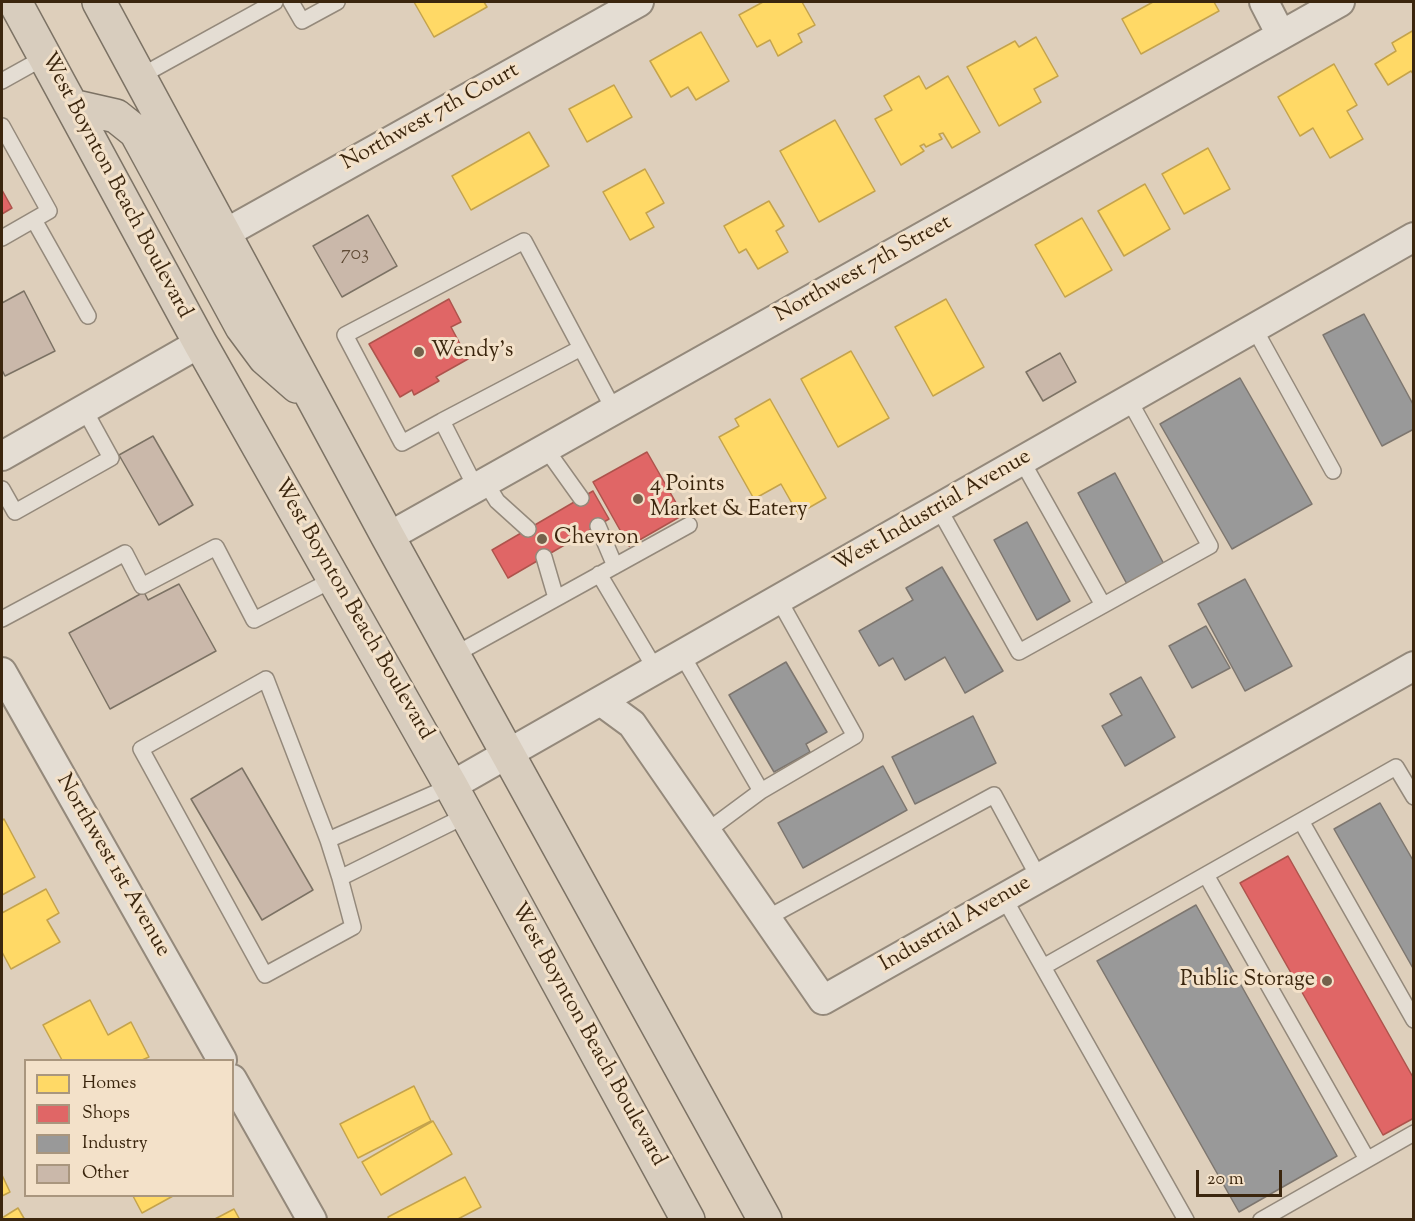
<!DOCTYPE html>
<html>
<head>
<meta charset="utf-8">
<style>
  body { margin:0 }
  #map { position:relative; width:1415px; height:1221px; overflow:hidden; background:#decfbb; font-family:"Sorts Mill Goudy",serif }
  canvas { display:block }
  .frame { position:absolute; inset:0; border:3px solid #3b260e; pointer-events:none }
  .legend { position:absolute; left:24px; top:1059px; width:210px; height:138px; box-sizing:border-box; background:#f3e1c9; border:2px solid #a9967e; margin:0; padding:8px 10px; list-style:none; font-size:18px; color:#3b260e }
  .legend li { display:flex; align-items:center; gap:12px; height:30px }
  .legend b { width:30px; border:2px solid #a9967e }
  .scale { position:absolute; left:1196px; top:1170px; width:86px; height:27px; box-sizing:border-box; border:3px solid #3b260e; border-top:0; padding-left:8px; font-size:18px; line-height:21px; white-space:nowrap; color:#3b260e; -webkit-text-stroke:4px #f3e1c9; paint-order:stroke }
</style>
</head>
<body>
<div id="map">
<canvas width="1415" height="1221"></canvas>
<div class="frame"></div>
<ul class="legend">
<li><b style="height:16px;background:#ffd966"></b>Homes</li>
<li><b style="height:16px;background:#e06666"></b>Shops</li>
<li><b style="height:16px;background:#999"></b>Industry</li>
<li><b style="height:16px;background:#cab8aa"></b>Other</li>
</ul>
<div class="scale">20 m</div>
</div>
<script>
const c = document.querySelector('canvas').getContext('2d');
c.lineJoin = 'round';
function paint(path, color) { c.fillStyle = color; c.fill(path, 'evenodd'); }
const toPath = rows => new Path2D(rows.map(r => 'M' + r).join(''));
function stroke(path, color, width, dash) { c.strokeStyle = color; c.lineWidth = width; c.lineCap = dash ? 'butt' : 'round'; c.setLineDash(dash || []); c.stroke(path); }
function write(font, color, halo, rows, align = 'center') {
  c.font = font + ' "Sorts Mill Goudy",serif'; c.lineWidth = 6; c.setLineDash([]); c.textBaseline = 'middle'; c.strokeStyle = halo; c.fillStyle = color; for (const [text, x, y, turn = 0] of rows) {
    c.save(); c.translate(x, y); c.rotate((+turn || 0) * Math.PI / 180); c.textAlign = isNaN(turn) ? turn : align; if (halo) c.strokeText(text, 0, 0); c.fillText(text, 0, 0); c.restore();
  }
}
const homes = toPath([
  [414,2,484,2,487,7,434,37,414,2],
  [763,2,802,2,815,25,798,34,802,42,778,56,770,40,757,47,739,15,763,2],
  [1153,2,1214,2,1219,11,1141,54,1122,19,1153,2],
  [1414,30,1414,75,1411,71,1388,85,1375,64,1396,51,1392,43,1414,30],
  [701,32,729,81,696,100,688,87,671,97,650,61,701,32],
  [1036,37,1058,76,1034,89,1041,102,999,126,967,67,1015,41,1019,47,1036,37],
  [1334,64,1357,105,1347,111,1363,139,1330,158,1313,128,1300,136,1278,97,1334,64],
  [919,76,926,89,948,76,980,132,952,148,943,133,939,134,942,139,926,147,924,144,920,146,924,151,901,165,875,119,892,110,884,96,919,76],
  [614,85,632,117,587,142,569,109,614,85],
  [835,120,875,191,819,222,780,151,835,120],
  [529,132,549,166,471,210,452,176,529,132],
  [1208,148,1230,189,1184,214,1162,174,1208,148],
  [645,169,664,203,646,213,654,227,630,240,603,192,645,169],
  [1145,184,1170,229,1124,256,1098,211,1145,184],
  [769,201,784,226,776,231,788,252,758,269,746,249,739,253,724,226,769,201],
  [1082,218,1112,270,1065,297,1035,245,1082,218],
  [946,299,984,367,933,396,895,327,946,299],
  [851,351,889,418,838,447,801,379,851,351],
  [770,399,826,498,798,514,781,484,754,499,719,437,739,426,735,419,770,399],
  [4,819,35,877,2,895,2,821,4,819],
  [46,889,59,913,47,920,60,942,11,969,2,952,2,913,46,889],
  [90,1000,108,1035,131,1022,149,1057,142,1060,62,1060,43,1025,90,1000],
  [414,1086,431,1121,358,1158,340,1124,414,1086],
  [433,1121,452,1154,381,1195,362,1162,433,1121],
  [2,1175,10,1192,2,1196,2,1175],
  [465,1177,481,1207,456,1220,389,1220,388,1217,465,1177],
  [133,1196,173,1196,142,1213,133,1196],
  [18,1208,25,1220,2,1220,2,1218,18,1208],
  [234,1209,240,1220,213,1220,234,1209]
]);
paint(homes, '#ffd966');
stroke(homes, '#c4a34c', 1.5);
const shops = toPath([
  [2,190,12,208,2,214,2,190],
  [449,299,461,322,451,327,468,359,436,377,439,381,414,395,412,390,400,397,369,344,449,299],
  [647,452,683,515,629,546,593,482,647,452],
  [593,491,609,519,508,578,492,550,593,491],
  [1288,856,1414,1079,1414,1118,1383,1135,1240,883,1288,856]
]);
paint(shops, '#e06666');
stroke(shops, '#ae534c', 1.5);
const industry = toPath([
  [1364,314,1414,406,1414,429,1382,446,1323,335,1364,314],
  [1240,378,1312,504,1232,549,1160,424,1240,378],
  [1115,473,1165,566,1128,586,1078,493,1115,473],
  [1027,522,1070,601,1037,620,994,540,1027,522],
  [942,567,1003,671,965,693,945,657,905,680,893,658,879,666,859,631,913,600,906,588,942,567],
  [1245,579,1292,666,1245,691,1198,604,1245,579],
  [1206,626,1230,668,1192,688,1169,646,1206,626],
  [786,662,827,732,806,744,810,752,774,772,729,695,786,662],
  [1141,677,1175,737,1125,766,1102,726,1122,715,1110,694,1141,677],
  [973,716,996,763,915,804,892,757,973,716],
  [883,766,907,810,803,868,778,823,883,766],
  [1380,803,1414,862,1414,970,1334,829,1380,803],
  [1196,905,1337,1156,1239,1212,1097,961,1196,905]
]);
paint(industry, '#999');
stroke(industry, '#7d766f', 1.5);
const building = toPath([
  [368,215,397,266,342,297,313,246,368,215],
  [24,291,55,351,5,376,2,370,2,303,24,291],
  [1060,353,1076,382,1043,401,1026,372,1060,353],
  [153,436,193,505,159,525,119,455,153,436],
  [179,584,216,651,110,709,69,633,144,592,148,600,179,584],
  [242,768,313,890,262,920,191,799,242,768]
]);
paint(building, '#cab8aa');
stroke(building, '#7c7264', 1.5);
const lane = toPath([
  [291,2,302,21,337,2],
  [139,77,275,2],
  [2,81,45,57],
  [2,126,49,211,2,238],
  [34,220,88,316],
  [1254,328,1333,471],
  [442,421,402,443,345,335,524,241,581,348],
  [546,449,581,498],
  [1022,461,1103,605],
  [486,483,497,501,528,529],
  [476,488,442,421,581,348,614,410],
  [2,489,15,512,111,458,84,409],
  [939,509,1019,652,1210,546,1129,400],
  [598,526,615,566],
  [544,557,556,598],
  [599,574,656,670],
  [2,619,125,553,142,586,216,547,254,620,334,579],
  [454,655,689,525],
  [682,655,761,791,855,736,779,600],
  [451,786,328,840,266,679,141,749,265,975,353,927,340,878,467,815],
  [1301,821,1414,1020],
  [707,831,761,791],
  [328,840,340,878],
  [1206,875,1367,1159],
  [1004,898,1186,1220],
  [767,918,994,795,1039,878],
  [1043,967,1396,767,1414,797],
  [1261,1220,1414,1133]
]);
const street = toPath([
  [1264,2,1281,35],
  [224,234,639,2],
  [2,456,200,343],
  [388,537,1340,2],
  [2,672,222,1060],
  [602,702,632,724,823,1000,1414,666],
  [451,786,1414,237],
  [232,1079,312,1220]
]);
const primary = toPath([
  [15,2,200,343,451,786,688,1220],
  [99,2,388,537,765,1220],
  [72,106,116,116,136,132,242,327,265,358,297,386]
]);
stroke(lane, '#94897b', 18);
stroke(street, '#94897b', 32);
stroke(primary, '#7c7264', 36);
stroke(lane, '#e4ddd3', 15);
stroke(street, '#e4ddd3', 28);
stroke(primary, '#d8cdbe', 33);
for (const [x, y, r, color] of [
  [419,352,6,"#74614b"],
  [638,499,6,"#74614b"],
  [542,539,6,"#74614b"],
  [1327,981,6,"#74614b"]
]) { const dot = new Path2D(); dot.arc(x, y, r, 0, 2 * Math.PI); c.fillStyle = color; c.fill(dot); stroke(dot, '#f3e1c9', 2); }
write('20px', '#604b36', null, [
  ["703",355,256]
]);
write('22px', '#3b260e', '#f3e1c9', [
  ["Northwest 7th Court",431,118,-29],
  ["West Boynton Beach Boulevard",115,186,62],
  ["Northwest 7th Street",864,270,-29],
  ["West Industrial Avenue",933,512,-30],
  ["West Boynton Beach Boulevard",352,610,60],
  ["Northwest 1st Avenue",112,866,60],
  ["Industrial Avenue",956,925,-30],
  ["West Boynton Beach Boulevard",587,1035,61]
]);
write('22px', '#3b260e', '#f3e1c9', [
  ["Wendy's",431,352],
  ["4 Points",650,486],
  ["Market & Eatery",650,511],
  ["Chevron",554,539],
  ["Public Storage",1315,981,"right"]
], 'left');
</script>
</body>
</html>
